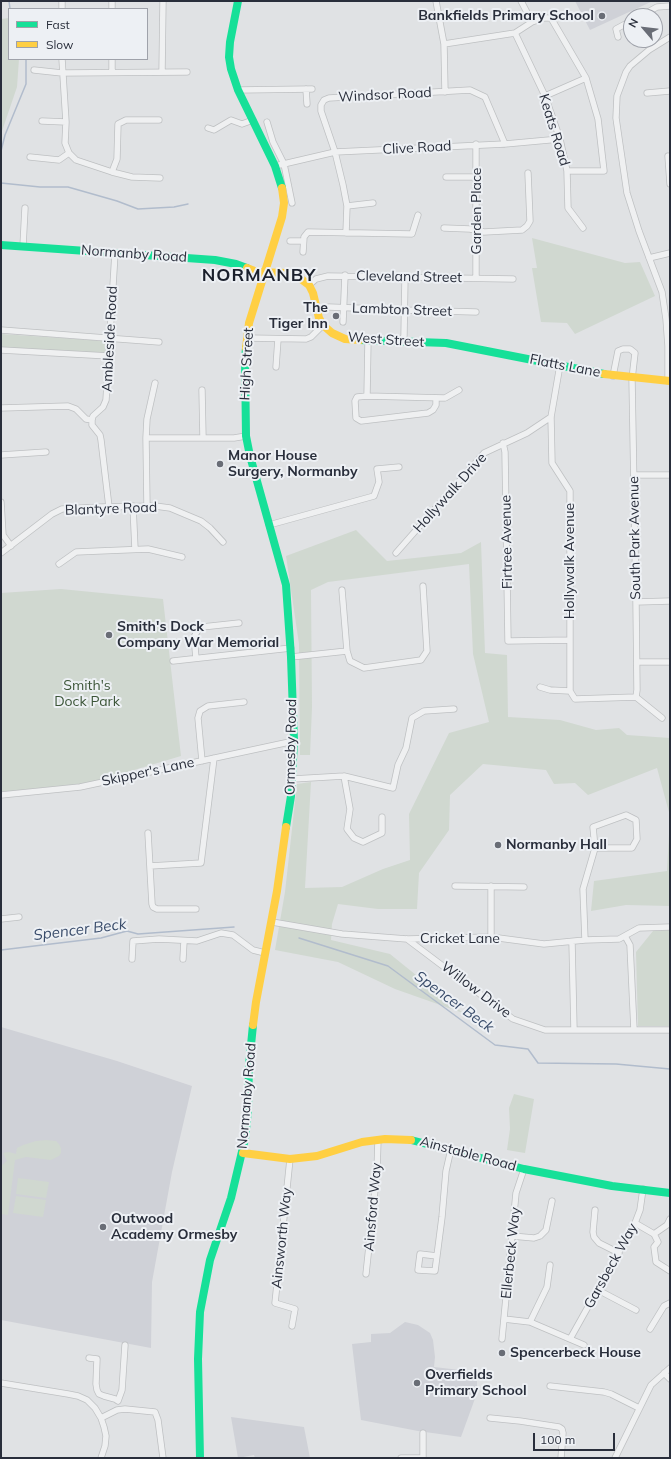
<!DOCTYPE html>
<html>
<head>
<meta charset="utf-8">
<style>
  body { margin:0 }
  #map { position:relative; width:671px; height:1459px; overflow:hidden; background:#e0e2e4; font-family:Mulish,sans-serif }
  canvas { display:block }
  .frame { position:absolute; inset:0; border:2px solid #292e3b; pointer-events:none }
  .legend { position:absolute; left:8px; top:8px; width:140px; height:52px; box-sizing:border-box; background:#edf0f4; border:1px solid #9fa2aa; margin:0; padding:5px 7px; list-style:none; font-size:12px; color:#292e3b }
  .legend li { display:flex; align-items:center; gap:8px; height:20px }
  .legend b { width:20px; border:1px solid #9fa2aa }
  .north { position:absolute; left:623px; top:8px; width:40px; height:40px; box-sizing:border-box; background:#edf0f4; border:1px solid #9fa2aa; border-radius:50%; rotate:298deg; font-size:11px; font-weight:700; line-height:16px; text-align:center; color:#292e3b }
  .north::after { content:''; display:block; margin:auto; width:14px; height:18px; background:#696d76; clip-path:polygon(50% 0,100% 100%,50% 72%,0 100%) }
  .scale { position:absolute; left:533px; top:1433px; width:82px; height:18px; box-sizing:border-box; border:2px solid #292e3b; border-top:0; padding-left:5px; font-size:12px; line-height:14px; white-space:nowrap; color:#292e3b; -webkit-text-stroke:3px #edf0f4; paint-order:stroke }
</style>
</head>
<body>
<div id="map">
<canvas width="671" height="1459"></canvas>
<div class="frame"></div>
<ul class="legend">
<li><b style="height:5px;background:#16e098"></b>Fast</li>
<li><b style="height:5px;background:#ffcf43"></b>Slow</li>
</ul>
<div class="north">N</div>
<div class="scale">100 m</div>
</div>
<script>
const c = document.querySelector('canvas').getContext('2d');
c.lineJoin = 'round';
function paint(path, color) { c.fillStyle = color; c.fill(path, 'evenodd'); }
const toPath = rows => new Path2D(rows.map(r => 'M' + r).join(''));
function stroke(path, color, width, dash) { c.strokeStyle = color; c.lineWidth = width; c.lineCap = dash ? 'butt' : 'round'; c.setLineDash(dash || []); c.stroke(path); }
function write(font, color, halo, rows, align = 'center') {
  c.font = font + ' Mulish,sans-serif'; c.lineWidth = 4; c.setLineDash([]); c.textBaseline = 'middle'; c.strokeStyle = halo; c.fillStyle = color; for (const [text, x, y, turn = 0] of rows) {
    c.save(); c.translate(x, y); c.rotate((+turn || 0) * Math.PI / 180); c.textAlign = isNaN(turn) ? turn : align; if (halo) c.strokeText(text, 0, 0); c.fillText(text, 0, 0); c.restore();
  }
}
paint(toPath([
  [575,1,653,1,590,30],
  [1,1027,117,1061,192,1086,172,1172,152,1282,151,1348,1,1320],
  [405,1322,418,1325,430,1333,433,1340,435,1357,434,1367,477,1372,477,1393,461,1437,418,1431,361,1420,352,1344,371,1342,371,1334,390,1333],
  [231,1417,304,1427,310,1458,255,1458,254,1455,238,1458]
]), '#cfd1d7');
paint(toPath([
  [9,18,9,59,19,59,17,87,1,134,1,19],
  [532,238,625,263,640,262,655,296,575,334,567,323,541,322,532,268,537,268],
  [1,334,108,341,109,354,1,348],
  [356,530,387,561,461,553,481,542,485,653,507,655,508,717,560,720,596,730,619,728,627,735,670,738,670,816,657,768,588,795,575,783,554,784,546,770,483,764,450,795,449,830,419,873,417,909,378,909,338,904,332,924,331,940,390,954,463,1013,395,989,338,962,275,950,285,892,297,784,311,782,305,888,342,887,383,869,410,860,409,814,449,733,489,722,473,654,469,564,328,582,311,590,312,707,310,755,300,755,299,644,286,556],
  [61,589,163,599,181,756,84,785,1,792,1,593],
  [670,816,670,906,626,905,591,911,594,881,667,871],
  [670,930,670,1026,638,1026,636,952,653,931],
  [514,1094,534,1099,525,1153,507,1150,510,1129,509,1108],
  [46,1140,56,1141,59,1144,61,1148,61,1153,59,1156,51,1160,26,1157,15,1160,8,1215,1,1214,1,1166,7,1161,3,1153,9,1152,16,1154,17,1148,23,1145,36,1141],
  [18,1178,49,1182,46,1198,16,1194],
  [16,1196,46,1200,43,1217,13,1213]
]), '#d0d8d0');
stroke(toPath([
  [9,1,10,9],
  [1,151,5,135,26,84,26,59],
  [1,183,40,187,68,187,117,201,138,209,174,207,188,204],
  [299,938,388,966,495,1045,528,1049,538,1063,616,1064,670,1069],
  [1,950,101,938,127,931,138,934,234,927]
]), '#b1bccc', 1.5);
const street = toPath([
  [112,1,112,9],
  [436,1,444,44,445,92],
  [521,1,532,22],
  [62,9,62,1],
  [641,16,657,7,670,6],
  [515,33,545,96,560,139,567,171,568,208,583,228],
  [618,37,616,29,631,21],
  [444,44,515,33,532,22,544,18,551,18,586,78,598,119,604,171,567,171],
  [62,59,66,122,65,143,69,153,76,160,112,172,117,159,118,124,126,120,159,120],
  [112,59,112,72],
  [34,70,62,73,187,72],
  [162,72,163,1],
  [306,89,307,104],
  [238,90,312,89],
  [647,93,670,91],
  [545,96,586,78],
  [42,121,66,122],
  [267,122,273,142,284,164,292,203],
  [208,128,214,130,231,120,242,124,253,120],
  [668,156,670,184],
  [30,157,59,160,69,153],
  [275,166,335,152,505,144,560,139],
  [112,172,132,177,160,178],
  [446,177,477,177],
  [347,206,373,203],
  [444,228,470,229,484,232,522,230,527,226,530,221,528,173],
  [346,233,347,206,343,185,335,152,321,111,321,105,324,100,329,98,470,90,485,97,505,144],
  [290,241,303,241],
  [23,246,25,208],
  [303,252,304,237,308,232,412,234,418,215],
  [649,258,670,253],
  [476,278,476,144],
  [309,285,316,279,328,276,513,279],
  [329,307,405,310,476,312],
  [343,322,345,275],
  [1,330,159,342],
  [247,338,306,339,311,337,323,325],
  [401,341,404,336,405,277],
  [1,350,109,356],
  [560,365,551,417,552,463,570,491,570,691],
  [276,367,278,339],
  [613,376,618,351,623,349,630,349,635,353,632,379,636,602,637,690,636,697],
  [668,381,668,346,666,319,662,292,639,231,627,193,616,118,617,96,626,72,630,66,649,50,670,37],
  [202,390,203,438],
  [367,396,368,341],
  [436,398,436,405,433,410,428,413,361,421,356,418,355,401,357,397,367,396,445,398,459,390],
  [1,408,68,406,76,409,86,419,92,420,92,425,100,435,101,440,109,507],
  [92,420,93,416,103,407,106,400,115,253],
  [146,438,234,438,246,436],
  [503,443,505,452,508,641,570,640],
  [1,455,46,452],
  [634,475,670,475],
  [1,502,3,535,11,546],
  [133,506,135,549],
  [147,506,146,438,147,419,155,383],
  [269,525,374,496,379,482,377,469,399,467],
  [1,553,52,514,62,509,101,507,155,506,170,508,201,521,210,528,223,542],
  [396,553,484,453,527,433,551,417],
  [59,564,76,552,99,551,148,549,182,557],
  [342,590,347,651,350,661,364,668,421,660,427,651,423,586],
  [636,602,670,601],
  [291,657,347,651],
  [196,658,194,637,198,630,202,627,239,623],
  [173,661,291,648],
  [637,662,670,662],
  [540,687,550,690,570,691,575,699,636,697,662,718],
  [202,761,198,718,200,711,208,706,244,702],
  [344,776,350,809,347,829,354,838,363,842,382,833,382,817],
  [293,779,344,776,393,788,398,765,406,748,412,718,424,711,454,709],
  [1,795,80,787,294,741],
  [148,833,152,904,153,907,157,909,196,909],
  [150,866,201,863,214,758],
  [455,886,524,887],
  [1,919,19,917],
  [272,922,342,934,407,939,491,937,544,944,585,940,619,939,639,928,670,927],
  [625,936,630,945,634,1030],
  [491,937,491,886],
  [407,939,513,1019,545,1030,670,1030],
  [585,940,583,889,595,848,632,848,637,839,636,820,626,815,593,827,595,848],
  [572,942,574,1030],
  [132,959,133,941,159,939,197,941,221,933,233,935,253,950,265,953],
  [183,959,184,941],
  [290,1159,275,1303,295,1309,292,1326],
  [595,1210,593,1232,594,1237,599,1243,619,1253],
  [670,1219,667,1225,654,1234,658,1242,654,1247,656,1262,670,1271],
  [635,1223,654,1234],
  [512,1236,534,1238,540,1236,546,1230,552,1201],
  [437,1256,420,1254,418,1270,435,1271,442,1217,446,1171,451,1149],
  [366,1274,377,1171,378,1140],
  [598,1290,636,1310],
  [504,1319,530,1322,584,1345],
  [530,1322,547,1287,550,1265],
  [650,1329,664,1306,670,1303],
  [502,1339,516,1193,524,1169],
  [570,1339,635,1223,640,1210,643,1189],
  [89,1358,97,1359,96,1384,97,1390,99,1394,104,1396,115,1399,118,1401,122,1390,125,1345],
  [664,1373,670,1379],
  [1,1383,68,1394,78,1396,87,1400,95,1408,101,1418,104,1427,106,1436,105,1446,101,1458],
  [550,1386,604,1392,611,1394,639,1408],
  [101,1418,117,1410,125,1409,155,1412,158,1420,163,1458],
  [490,1418,520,1421,559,1427,562,1429,563,1433,561,1458],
  [423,1433,423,1458],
  [401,1458,423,1458],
  [615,1458,651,1385,670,1368]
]);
stroke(street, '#bec0c2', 7);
stroke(street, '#eff0f1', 5.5);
stroke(toPath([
  [238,1,230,42,229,57,231,69,238,90,275,166,282,188],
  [1,245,215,260,236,264,247,268],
  [360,340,446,343,604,374],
  [246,348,245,359,246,436,250,456,286,585,291,657,294,741,291,796,286,827],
  [411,1140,524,1169,612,1186,670,1193],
  [200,1458,198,1359,200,1312,210,1260,231,1198,245,1139,248,1110,249,1065,253,1025]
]), '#16e098', 8);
stroke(toPath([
  [247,268,257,272,286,273,297,276,309,285,313,293,319,318,323,325,332,333,345,339,360,340],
  [246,348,249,323,282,217,284,203,282,188],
  [604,374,670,381],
  [253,1025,256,1002,277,891,286,827],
  [243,1153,290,1159,317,1156,362,1142,385,1139,411,1140]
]), '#ffcf43', 8);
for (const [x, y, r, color] of [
  [602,16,4,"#696d76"],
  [336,316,4,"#696d76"],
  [220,464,4,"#696d76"],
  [109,635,4,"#696d76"],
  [498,845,4,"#696d76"],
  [103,1227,4,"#696d76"],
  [502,1353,4,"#696d76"],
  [417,1383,4,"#696d76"]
]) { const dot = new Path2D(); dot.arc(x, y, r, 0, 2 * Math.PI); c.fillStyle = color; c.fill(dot); stroke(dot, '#edf0f4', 1.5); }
write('bold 14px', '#292e3b', '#edf0f4', [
  ["Bankfields Primary School",594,16,"right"],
  ["The",328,308,"right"],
  ["Tiger Inn",328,324,"right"],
  ["Manor House",228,456],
  ["Surgery, Normanby",228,472],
  ["Smith's Dock",117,627],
  ["Company War Memorial",117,643],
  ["Normanby Hall",506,845],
  ["Outwood",111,1219],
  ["Academy Ormesby",111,1235],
  ["Spencerbeck House",510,1353],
  ["Overfields",425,1375],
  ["Primary School",425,1391]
], 'left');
write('14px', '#292e3b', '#edf0f4', [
  ["Windsor Road",385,95,-3],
  ["Keats Road",554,130,73],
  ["Clive Road",417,148,-3],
  ["Garden Place",477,211,-90],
  ["Normanby Road",134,254,4],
  ["Cleveland Street",409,277,1],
  ["Lambton Street",402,310,2],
  ["Ambleside Road",110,339,-87],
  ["West Street",386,340,4],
  ["High Street",247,364,-87],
  ["Flatts Lane",565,366,11],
  ["Hollywalk Drive",450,493,-48],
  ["Blantyre Road",111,509,-2],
  ["South Park Avenue",635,538,-91],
  ["Firtree Avenue",507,542,-91],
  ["Hollywalk Avenue",570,561,-90],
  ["Ormesby Road",291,747,-89],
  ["Skipper's Lane",148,772,-12],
  ["Cricket Lane",460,939],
  ["Willow Drive",476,990,37],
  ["Normanby Road",247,1096,-85],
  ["Ainstable Road",468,1154,15],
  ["Ainsford Way",373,1207,-85],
  ["Ainsworth Way",282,1238,-84],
  ["Ellerbeck Way",511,1253,-84],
  ["Garsbeck Way",611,1266,-61]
]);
write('14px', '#3c5538', '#edf0f4', [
  ["Smith's",87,686],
  ["Dock Park",87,702]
]);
write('italic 15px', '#384b6a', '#edf0f4', [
  ["Spencer Beck",80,930,-7],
  ["Spencer Beck",454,1002,36]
]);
c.letterSpacing = '1px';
write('bold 18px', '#1b202c', '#edf0f4', [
  ["NORMANBY",259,276]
]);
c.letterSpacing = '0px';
</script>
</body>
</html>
